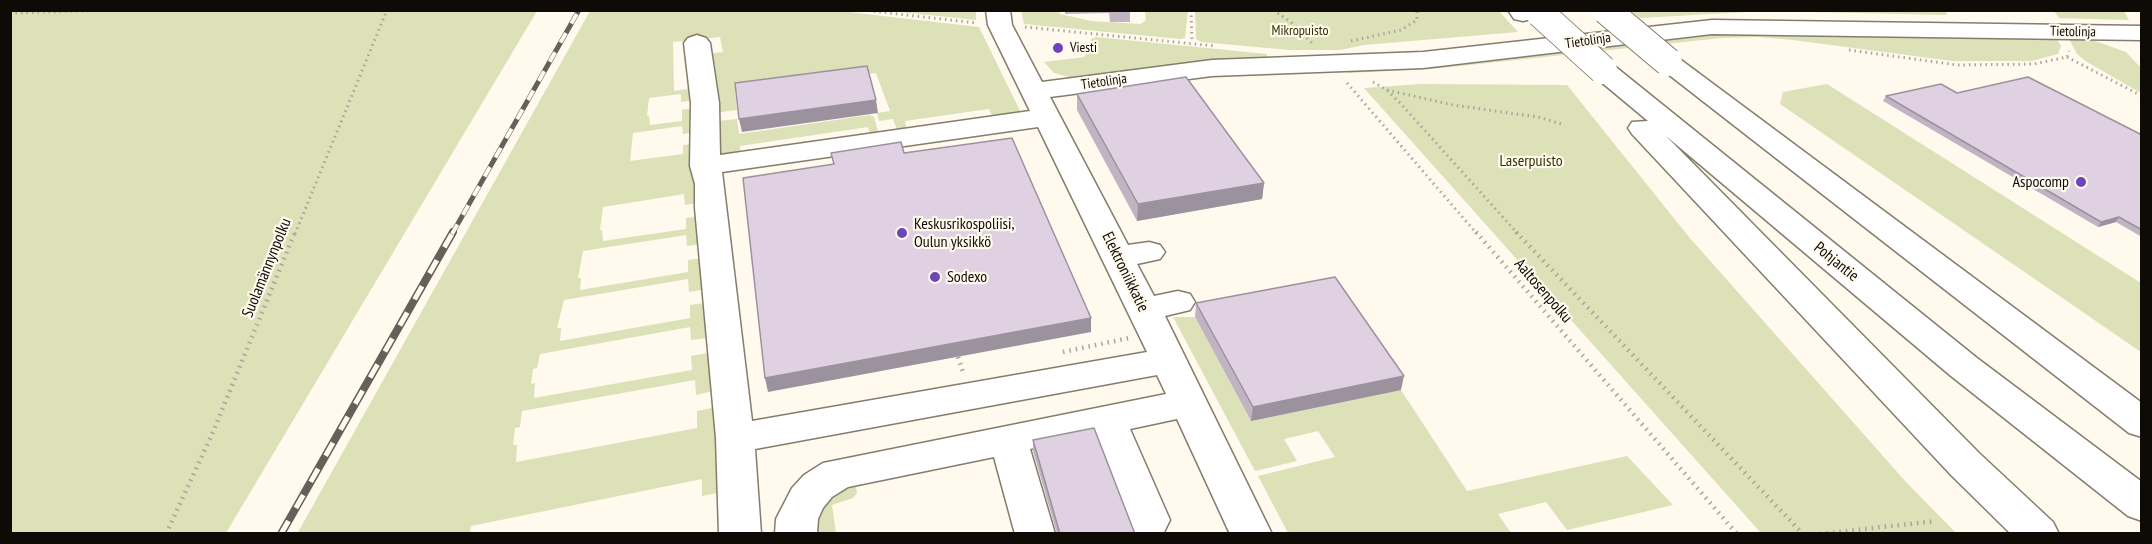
<!DOCTYPE html>
<html>
<head>
<meta charset="utf-8">
<style>
  body { margin:0 }
  #map { position:relative; width:2152px; height:544px; overflow:hidden; background:#fff9ee; font-family:"PT Sans Narrow",sans-serif }
  canvas { display:block }
  .frame { position:absolute; inset:0; border:12px solid #0e0b06; pointer-events:none }
</style>
</head>
<body>
<div id="map">
<canvas width="2152" height="544"></canvas>
<div class="frame"></div>
</div>
<script>
const c = document.querySelector('canvas').getContext('2d');
c.lineJoin = 'round';
function paint(path, color) { c.fillStyle = color; c.fill(path, 'evenodd'); }
const toPath = rows => new Path2D(rows.map(r => 'M' + r).join(''));
function stroke(path, color, width, dash) { c.strokeStyle = color; c.lineWidth = width; c.lineCap = dash ? 'butt' : 'round'; c.setLineDash(dash || []); c.stroke(path); }
function write(font, color, halo, rows, align = 'center') {
  c.font = font + ' "PT Sans Narrow",sans-serif'; c.lineWidth = 4.5; c.setLineDash([]); c.textBaseline = 'middle'; c.strokeStyle = halo; c.fillStyle = color; for (const [text, x, y, turn = 0] of rows) {
    c.save(); c.translate(x, y); c.rotate((+turn || 0) * Math.PI / 180); c.textAlign = isNaN(turn) ? turn : align; if (halo) c.strokeText(text, 0, 0); c.fillText(text, 0, 0); c.restore();
  }
}
paint(toPath([
  [831,10,979,27,1022,115,993,118,989,109,905,121,907,131,898,132,893,119,879,121,877,113,890,111,876,73,735,92,737,110,713,113,708,54,723,52,720,37,673,42,674,91,693,88,695,100,681,102,681,94,649,98,647,116,649,116,650,125,682,121,682,110,694,108,695,132,683,134,682,126,633,133,630,161,683,154,683,145,696,144,699,203,685,205,684,194,603,207,600,230,602,230,603,241,686,229,686,218,700,216,702,244,687,246,686,235,583,251,578,278,581,278,580,290,688,272,688,260,704,258,706,289,689,292,688,279,564,300,557,328,561,328,560,341,690,318,690,305,705,303,707,338,691,340,690,327,540,354,537,368,533,369,531,384,535,383,534,398,692,370,691,356,707,353,711,354,713,391,696,395,695,380,522,411,520,427,515,428,513,445,517,445,516,462,697,428,697,411,712,408,716,411,717,493,702,496,702,479,471,526,470,533,297,534,590,11],
  [10,11,537,11,226,533,11,533],
  [890,11,976,11,976,20],
  [1021,11,1059,11,1060,14,1091,21,1141,24,1146,20,1145,11,1188,11,1185,38,1180,39,1024,24],
  [1195,11,1499,11,1518,32,1364,45,1340,50,1290,50,1201,42,1196,39],
  [1631,11,1947,10,1947,11,1946,15,1765,11,1640,18],
  [2054,11,2124,11,2129,20,2059,18],
  [1715,33,2056,38,2061,46,2058,54,2032,61,1952,61,1793,40,1758,37,1721,38,1432,69,1347,73,1348,70],
  [1096,37,1267,54,1267,57,1226,59,1073,78,1054,73,1044,62,1084,57,1092,44,1090,43,1091,39],
  [2069,39,2092,40,2126,52,2141,68,2141,93,2087,62,2077,54],
  [1421,84,1567,85,1689,237,1906,482,1956,533,1761,533,1364,88],
  [1827,84,2141,283,2141,352,1780,104,1783,92],
  [870,115,874,117,879,135,871,136,868,127,740,146,740,156,726,156,718,152,718,121,737,119,739,134],
  [1173,317,1195,317,1251,421,1401,390,1467,491,1627,456,1673,505,1567,530,1546,502,1498,514,1511,533,1288,533,1258,476,1335,457,1318,431,1284,439,1297,461,1255,471],
  [855,480,857,493,853,498,832,505,836,533,815,534,823,504]
]), '#dce1b8');
const minor = toPath([
  [986,10,1010,10,1012,25,1042,82,1212,60,1423,52,1712,20,2142,26,2142,40,1712,34,1423,68,1212,76,1050,97,1128,245,1149,242,1160,245,1165,252,1160,259,1137,264,1154,296,1178,291,1190,294,1195,302,1190,310,1165,316,1272,534,1230,534,1177,419,1130,429,1170,520,1164,532,1158,534,1134,532,1095,436,1030,449,1055,534,1015,534,994,457,848,487,832,497,823,508,818,519,817,534,775,534,776,519,792,488,804,475,823,463,1166,394,1157,375,755,449,761,534,719,534,716,438,695,208,695,184,690,166,691,103,684,43,688,38,697,35,706,38,710,43,719,103,720,155,1030,111,988,25,986,10],
  [1038,127,1147,352,752,421,722,172,1038,127]
]);
const highway = toPath([
  [1508,10,1533,10,1535,14,1532,19,1523,21,1514,19,1508,10],
  [1668,54,1677,57,2142,403,2142,437,2129,433,1659,67,1655,62,1659,57,1668,54],
  [1603,62,1612,64,1977,358,2142,482,2142,521,2128,516,1951,376,1666,136,1979,453,2053,522,2059,534,2011,534,1951,475,1632,134,1628,128,1632,122,1648,121,1594,76,1590,70,1594,64,1603,62]
]);
stroke(minor, '#857c6c', 3);
stroke(highway, '#857c6c', 3);
stroke(toPath([
  [863,10,976,23],
  [1191,10,1192,43],
  [1273,10,1291,22,1314,45],
  [10,13,117,10],
  [1025,27,1215,46],
  [1351,41,1401,30,1417,20,1417,10],
  [1849,50,1957,65,2034,64,2067,57,2069,51],
  [2067,57,2142,96],
  [1373,82,1387,90,1401,104,1518,234],
  [1347,83,1477,234],
  [1387,90,1453,105,1538,117,1565,125],
  [295,234,387,10]
]), '#a9a59c', 3, [1.5, 4]);
stroke(toPath([
  [1476,232,1737,534],
  [1516,232,1803,534],
  [1063,352,1129,338],
  [958,357,963,372],
  [166,534,213,432,295,232],
  [1820,534,1936,521]
]), '#a9a59c', 4.5, [1.5, 5]);
paint(minor, '#fff');
paint(highway, '#fff');
const railFar1 = toPath([
  [452,234,579,10]
]);
const rail = toPath([
  [281,534,453,232]
]);
stroke(railFar1, '#65615a', 5);
stroke(rail, '#65615a', 8);
stroke(railFar1, '#fff9ee', 4, [11]);
stroke(rail, '#fff9ee', 5, [15]);
const highwayBridge = toPath([
  [1606,10,1668,62],
  [1540,13,1603,70]
]);
stroke(highwayBridge, '#857c6c', 30, []);
stroke(highwayBridge, '#fff', 28);
paint(toPath([
  [1065,10,1130,10,1130,22,1110,22,1109,13,1065,14],
  [1957,93,2142,135,2142,237,2116,222,2098,227,1883,101,1886,96],
  [1077,94,1264,183,1262,199,1137,221,1077,110],
  [1196,303,1401,390,1251,421,1195,317],
  [1033,440,1135,534,1057,534,1033,451]
]), '#c0b4c2');
paint(toPath([
  [876,100,878,113,742,132,739,119],
  [1264,183,1262,199,1137,221,1138,204],
  [2119,217,2116,222,2098,227,2101,222],
  [1091,318,1091,332,768,392,765,378],
  [1404,376,1401,390,1251,421,1253,407]
]), '#9c929e');
const building = toPath([
  [867,66,876,100,739,119,735,83,867,66],
  [1186,77,1264,183,1138,204,1077,94,1186,77],
  [2028,77,2142,135,2142,230,2119,217,2101,222,1886,96,1941,84,1957,93,2028,77],
  [1012,138,1091,318,765,378,743,178,834,164,831,153,901,142,904,153,1012,138],
  [1335,277,1404,376,1253,407,1196,303,1335,277],
  [1094,428,1135,534,1060,534,1033,440,1094,428]
]);
paint(building, '#dfd1e2');
stroke(building, '#9c929e', 1.5);
for (const [x, y, r, color] of [
  [1058,48,6,"#6d44bc"],
  [2081,182,6,"#6d44bc"],
  [902,233,6,"#6d44bc"],
  [935,277,6,"#6d44bc"]
]) { const dot = new Path2D(); dot.arc(x, y, r, 0, 2 * Math.PI); c.fillStyle = color; c.fill(dot); stroke(dot, '#fff9ee', 2); }
write('14px', '#303301', '#fff9ee', [
  ["Mikropuisto",1300,31]
]);
write('14px', '#0e0b06', '#fff9ee', [
  ["Tietolinja",2073,32,1],
  ["Tietolinja",1588,41,-8],
  ["Tietolinja",1104,82,-8]
]);
write('14px', '#0e0b06', '#fff9ee', [
  ["Viesti",1070,48]
], 'left');
write('16px', '#303301', '#fff9ee', [
  ["Laserpuisto",1531,161]
]);
write('16px', '#0e0b06', '#fff9ee', [
  ["Aspocomp",2069,182,"right"],
  ["Keskusrikospoliisi,",914,224],
  ["Oulun yksikkö",914,242],
  ["Sodexo",947,277]
], 'left');
write('16px', '#0e0b06', '#fff9ee', [
  ["Pohjantie",1836,262,39],
  ["Suolamännynpolku",267,268,-68],
  ["Elektroniikkatie",1125,272,64],
  ["Aaltosenpolku",1543,291,49]
]);
</script>
</body>
</html>
